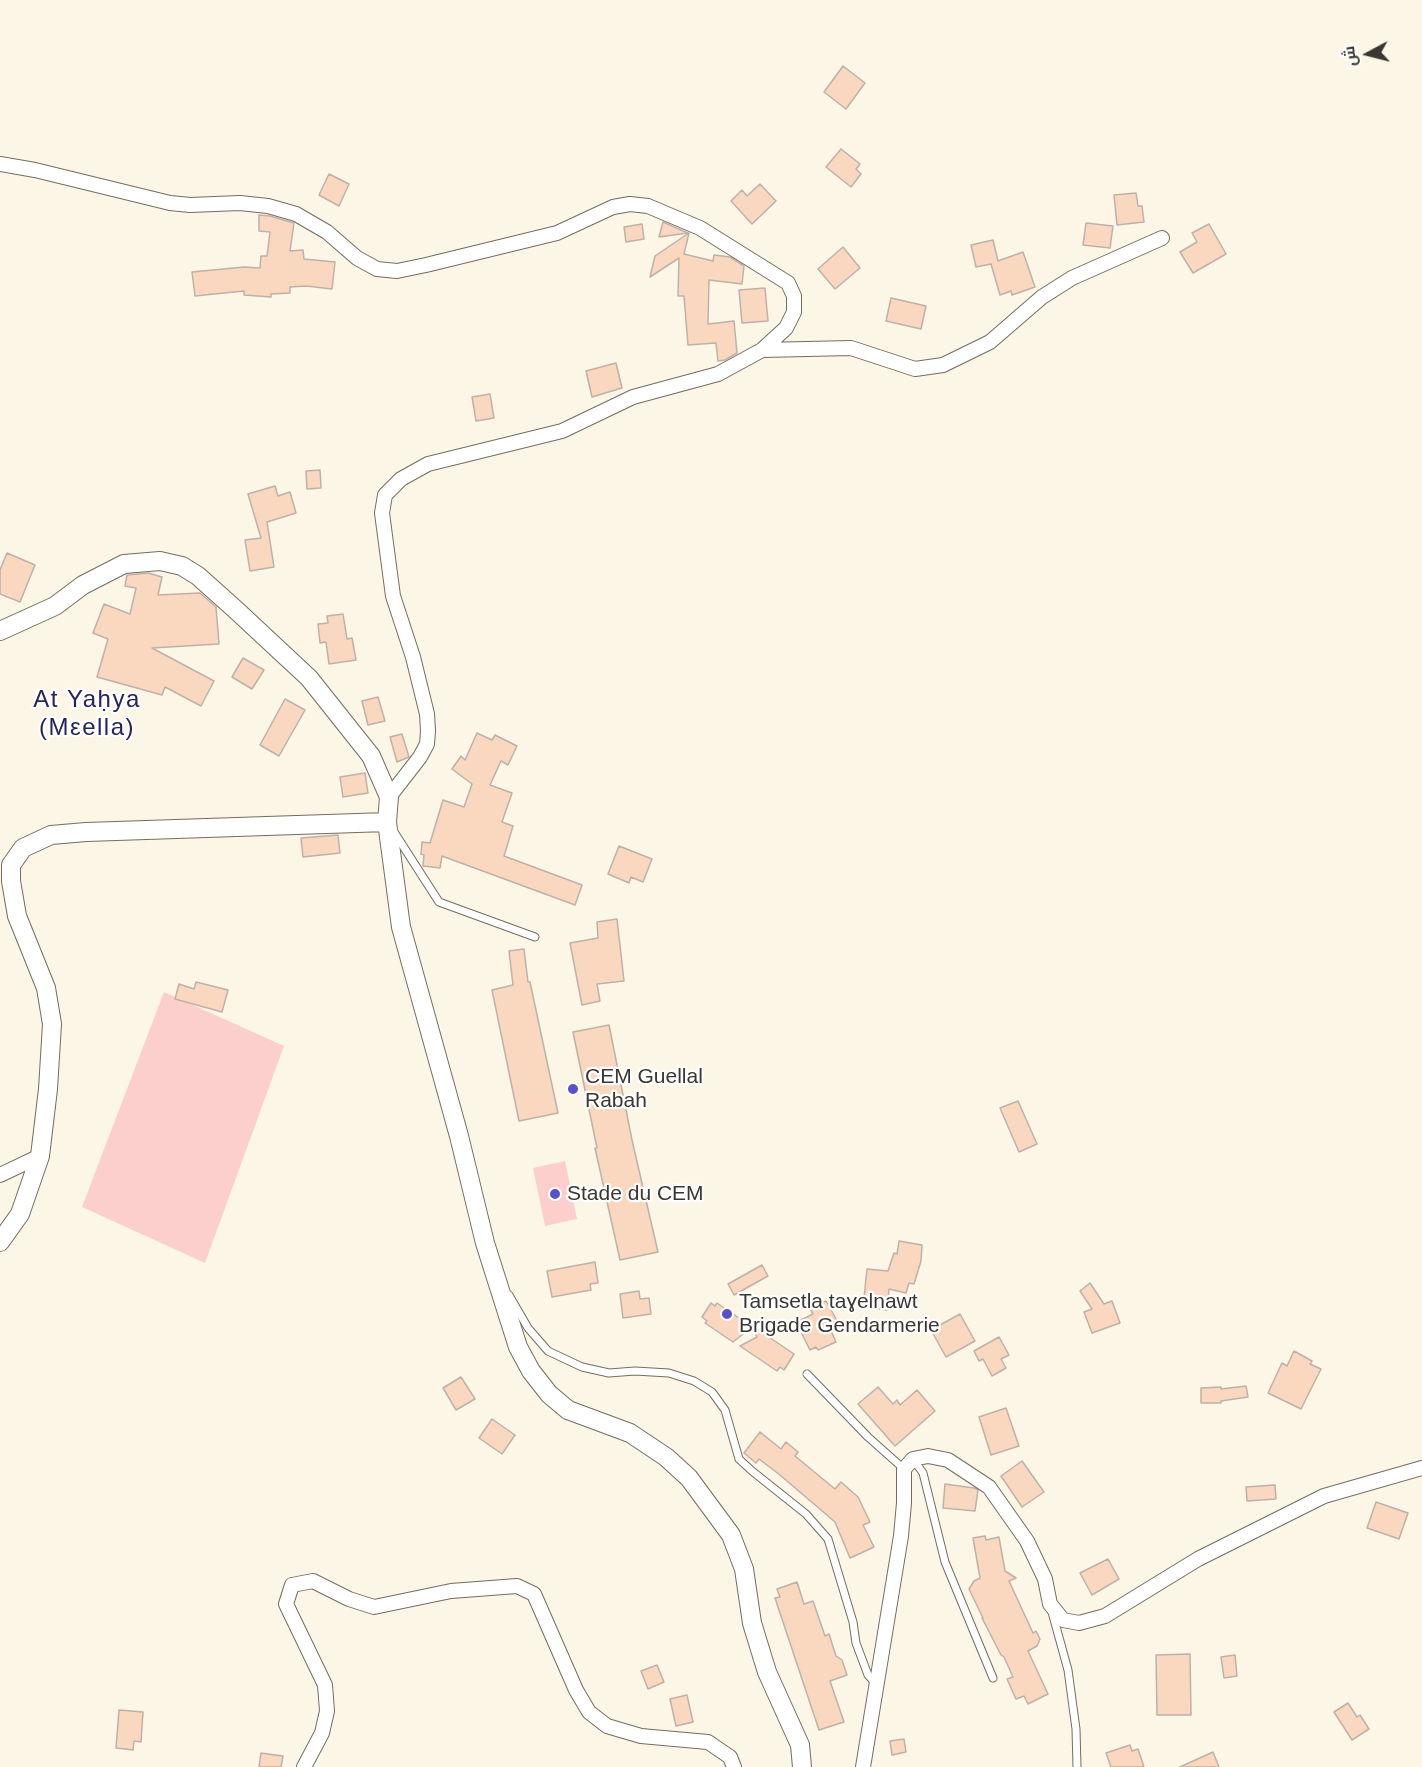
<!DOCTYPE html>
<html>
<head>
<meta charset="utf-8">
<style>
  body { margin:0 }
  #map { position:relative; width:1422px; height:1767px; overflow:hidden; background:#fcf6e7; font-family:Arial,Cairo,sans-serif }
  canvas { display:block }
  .north { position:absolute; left:1338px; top:24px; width:60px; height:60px; -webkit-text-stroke:4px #fff; paint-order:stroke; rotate:263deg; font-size:16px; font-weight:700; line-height:24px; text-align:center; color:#393731 }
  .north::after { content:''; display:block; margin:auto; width:21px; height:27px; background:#393731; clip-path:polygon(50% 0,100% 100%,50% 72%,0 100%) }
</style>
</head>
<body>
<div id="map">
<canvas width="1422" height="1767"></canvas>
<div class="north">ش</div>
</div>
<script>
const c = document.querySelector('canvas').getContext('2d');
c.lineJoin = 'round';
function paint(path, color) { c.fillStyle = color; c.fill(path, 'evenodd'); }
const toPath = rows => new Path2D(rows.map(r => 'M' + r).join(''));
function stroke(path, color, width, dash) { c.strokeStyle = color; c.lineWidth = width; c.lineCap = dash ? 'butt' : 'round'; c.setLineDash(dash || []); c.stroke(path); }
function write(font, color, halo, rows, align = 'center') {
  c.font = font + ' Arial,sans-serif'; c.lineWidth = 4.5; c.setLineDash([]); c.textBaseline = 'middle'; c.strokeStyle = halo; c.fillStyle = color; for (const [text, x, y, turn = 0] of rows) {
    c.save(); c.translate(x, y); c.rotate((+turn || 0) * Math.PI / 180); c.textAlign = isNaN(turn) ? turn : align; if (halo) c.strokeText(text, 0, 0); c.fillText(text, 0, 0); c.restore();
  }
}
paint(toPath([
  [164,992,284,1046,205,1263,82,1207],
  [565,1161,577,1219,545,1226,533,1168]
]), '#fccfcd');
const building = toPath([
  [843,66,865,83,846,109,824,92,843,66],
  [841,149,860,164,856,169,861,174,851,187,826,167,841,149],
  [329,174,349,184,339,206,319,195,329,174],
  [760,184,776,201,752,224,731,201,742,190,747,196,760,184],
  [1136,193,1138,206,1142,206,1144,222,1117,225,1114,195,1136,193],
  [259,215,270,216,294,223,290,251,303,250,304,259,335,262,332,289,306,286,290,287,290,293,271,294,271,297,244,295,244,291,195,296,192,272,244,267,260,268,261,256,267,256,270,232,259,231,259,215],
  [663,222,688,233,659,237,663,222],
  [1086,223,1113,226,1110,248,1083,245,1086,223],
  [642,224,644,239,626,242,624,227,642,224],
  [1209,224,1226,254,1193,273,1180,252,1197,242,1192,233,1209,224],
  [689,233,684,254,713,261,714,255,730,257,744,266,742,284,709,280,708,324,734,321,737,353,725,360,718,361,716,343,688,345,684,296,678,296,679,258,650,277,655,256,689,233],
  [993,240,998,261,1023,252,1035,287,1012,295,1011,291,1000,295,991,264,976,267,971,245,993,240],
  [843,247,860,268,835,289,818,269,843,247],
  [765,288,768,321,742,323,739,290,765,288],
  [891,298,926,306,921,329,886,321,891,298],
  [616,363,622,388,592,397,586,371,616,363],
  [490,394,494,418,476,421,472,397,490,394],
  [320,470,321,488,307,489,306,471,320,470],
  [275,486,278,496,290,492,296,513,267,522,274,567,250,571,245,540,261,538,248,494,275,486],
  [7,553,35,565,20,602,0,594,0,570,7,553],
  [148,573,162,577,158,595,200,593,216,607,219,644,152,648,214,681,201,706,165,687,162,695,97,677,108,639,93,633,104,604,130,614,136,588,125,586,127,575,148,573],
  [343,614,347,639,352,638,356,660,329,664,326,642,320,643,318,624,328,623,327,616,343,614],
  [243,658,264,670,252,689,232,677,243,658],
  [378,697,385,721,368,725,362,701,378,697],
  [285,699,305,710,279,756,260,745,285,699],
  [477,733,492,740,495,735,517,746,508,765,501,761,490,785,512,793,502,822,513,826,504,856,582,885,575,905,442,856,440,868,423,866,424,855,421,854,422,842,430,843,443,800,464,807,472,784,452,769,461,756,465,760,477,733],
  [402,734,409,757,397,762,390,737,402,734],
  [365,773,368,793,343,797,340,777,365,773],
  [338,835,340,853,303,857,301,838,338,835],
  [619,846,652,859,643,882,631,877,629,883,608,874,619,846],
  [617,919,624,981,597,984,600,1001,582,1005,570,943,598,938,597,922,617,919],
  [524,949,528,982,530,982,558,1113,519,1121,492,990,513,985,509,951,524,949],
  [196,982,228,990,222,1012,175,999,179,984,194,989,196,982],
  [609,1025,632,1140,658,1252,620,1260,595,1148,597,1148,573,1032,609,1025],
  [1018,1101,1037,1144,1019,1152,1000,1108,1018,1101],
  [899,1241,922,1245,921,1261,914,1284,909,1283,906,1293,889,1289,887,1310,863,1307,867,1269,888,1271,894,1253,897,1254,899,1241],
  [595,1262,598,1283,590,1284,591,1290,552,1297,547,1271,595,1262],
  [762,1265,768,1276,734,1295,728,1284,762,1265],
  [1090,1283,1104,1304,1112,1301,1120,1323,1092,1333,1084,1312,1092,1309,1080,1291,1090,1283],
  [639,1291,640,1299,649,1298,651,1314,623,1318,620,1294,639,1291],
  [826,1301,840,1326,831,1331,836,1342,818,1350,816,1347,810,1350,801,1332,804,1331,799,1321,813,1314,810,1309,826,1301],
  [711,1303,715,1306,717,1303,752,1327,733,1342,705,1323,707,1321,702,1317,711,1303],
  [960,1314,975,1341,946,1357,931,1330,960,1314],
  [751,1325,794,1354,784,1370,780,1367,777,1371,740,1346,757,1337,751,1325],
  [999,1337,1009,1355,1001,1359,1006,1368,992,1376,983,1359,979,1361,974,1351,999,1337],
  [1294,1351,1312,1361,1310,1364,1321,1369,1301,1409,1268,1393,1282,1363,1287,1366,1294,1351],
  [461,1377,475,1399,456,1410,443,1388,461,1377],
  [1246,1386,1248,1397,1221,1401,1221,1403,1201,1403,1201,1388,1221,1387,1221,1389,1246,1386],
  [878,1387,893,1404,897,1400,900,1405,917,1390,935,1411,895,1446,858,1404,878,1387],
  [1006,1408,1019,1446,991,1455,979,1417,1006,1408],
  [492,1419,515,1435,502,1454,479,1438,492,1419],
  [760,1432,781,1449,786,1442,798,1452,795,1456,835,1489,841,1482,858,1497,870,1522,863,1525,874,1547,850,1558,835,1522,780,1475,759,1459,756,1463,744,1453,760,1432],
  [1022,1461,1044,1492,1022,1507,1001,1476,1022,1461],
  [945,1484,974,1488,978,1490,975,1511,943,1508,945,1484],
  [1275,1485,1276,1499,1247,1501,1246,1487,1275,1485],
  [1376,1502,1408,1513,1399,1539,1367,1528,1376,1502],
  [985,1536,986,1540,999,1537,1005,1571,1016,1578,1009,1581,1033,1633,1036,1631,1040,1639,1037,1646,1028,1651,1048,1694,1028,1704,1024,1696,1016,1699,1007,1679,1013,1677,1004,1657,1001,1655,982,1618,983,1618,969,1589,974,1581,980,1578,973,1538,985,1536],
  [1108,1559,1119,1579,1092,1595,1080,1573,1108,1559],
  [797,1582,804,1604,813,1601,825,1636,829,1634,836,1656,842,1660,847,1675,830,1681,844,1722,819,1730,775,1598,780,1597,777,1589,797,1582],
  [1190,1654,1191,1715,1157,1715,1156,1655,1190,1654],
  [1235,1655,1237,1676,1224,1678,1221,1657,1235,1655],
  [657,1665,664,1682,648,1689,641,1671,657,1665],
  [687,1695,693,1722,676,1726,670,1699,687,1695],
  [1348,1703,1357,1717,1360,1715,1369,1729,1352,1740,1334,1712,1348,1703],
  [119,1710,143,1712,141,1742,134,1741,133,1750,116,1748,119,1710],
  [904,1739,906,1752,892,1755,890,1741,904,1739],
  [1130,1745,1132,1751,1138,1749,1144,1767,1111,1767,1106,1753,1130,1745],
  [1213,1752,1219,1767,1180,1767,1213,1752],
  [261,1753,283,1756,281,1767,259,1767,261,1753]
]);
paint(building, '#fad7bf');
stroke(building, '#bfb1a8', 1.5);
const lane = toPath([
  [394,832,439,902,535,937],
  [509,1295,528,1328,548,1351,582,1367,609,1373,635,1371,669,1373,694,1381,712,1392,725,1410,739,1459,752,1471,806,1514,828,1539,853,1622,856,1643,868,1675,876,1684],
  [807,1374,868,1437,904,1469],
  [913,1459,923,1473,945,1562,993,1678],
  [1052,1612,1068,1670,1076,1729,1077,1767]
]);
const street = toPath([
  [0,164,35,170,170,203,190,205,240,203,268,206,296,214,327,232,357,258,377,269,397,271,426,265,557,233,613,207,630,204,648,206,700,228,788,283,794,296,794,312,786,328,762,350,718,374,633,397,562,431,428,464,401,479,385,495,382,513,393,596,413,657,427,714,428,731,427,744,420,757,389,797],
  [762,350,851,348,915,369,943,365,990,342,1042,297,1072,278,1162,238],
  [0,1175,40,1156],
  [304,1767,322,1733,327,1711,325,1685,286,1604,292,1585,313,1581,349,1599,374,1607,451,1591,517,1586,534,1594,576,1690,589,1712,607,1726,641,1736,708,1742,730,1757,734,1767],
  [863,1767,901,1536,904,1503,904,1469,913,1459,928,1456,948,1460,989,1487,1027,1541,1045,1579,1050,1604,1063,1620,1079,1623,1105,1616,1198,1559,1324,1496,1422,1468]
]);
const secondary = toPath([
  [0,631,55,606,83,585,124,564,160,561,182,566,198,576,236,610,309,678,371,756,389,797,387,822,401,927,459,1136,485,1243,518,1347,531,1371,549,1394,568,1410,630,1433,666,1457,689,1478,731,1535,744,1569,752,1623,767,1672,800,1745,802,1767],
  [0,1242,20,1214,40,1156,48,1089,52,1024,46,988,17,916,11,881,11,865,23,848,51,835,86,832,387,822]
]);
stroke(lane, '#736d60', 9);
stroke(street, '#736d60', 16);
stroke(secondary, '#736d60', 20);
stroke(lane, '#fff', 7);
stroke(street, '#fff', 14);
stroke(secondary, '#fff', 18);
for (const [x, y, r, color] of [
  [573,1089,6,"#5851c9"],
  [555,1194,6,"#5851c9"],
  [727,1314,6,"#5851c9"]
]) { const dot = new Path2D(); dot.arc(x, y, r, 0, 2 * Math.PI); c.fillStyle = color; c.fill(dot); stroke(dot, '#fff', 2); }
write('21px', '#393731', '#fff', [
  ["CEM Guellal",585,1077],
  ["Rabah",585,1101],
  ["Stade du CEM",567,1194],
  ["Tamsetla taɣelnawt",739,1302],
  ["Brigade Gendarmerie",739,1326]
], 'left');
c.letterSpacing = '1.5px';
write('24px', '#26235d', '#fff', [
  ["At Yaḥya",87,700],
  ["(Mεella)",87,728]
]);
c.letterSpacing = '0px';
</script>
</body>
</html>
